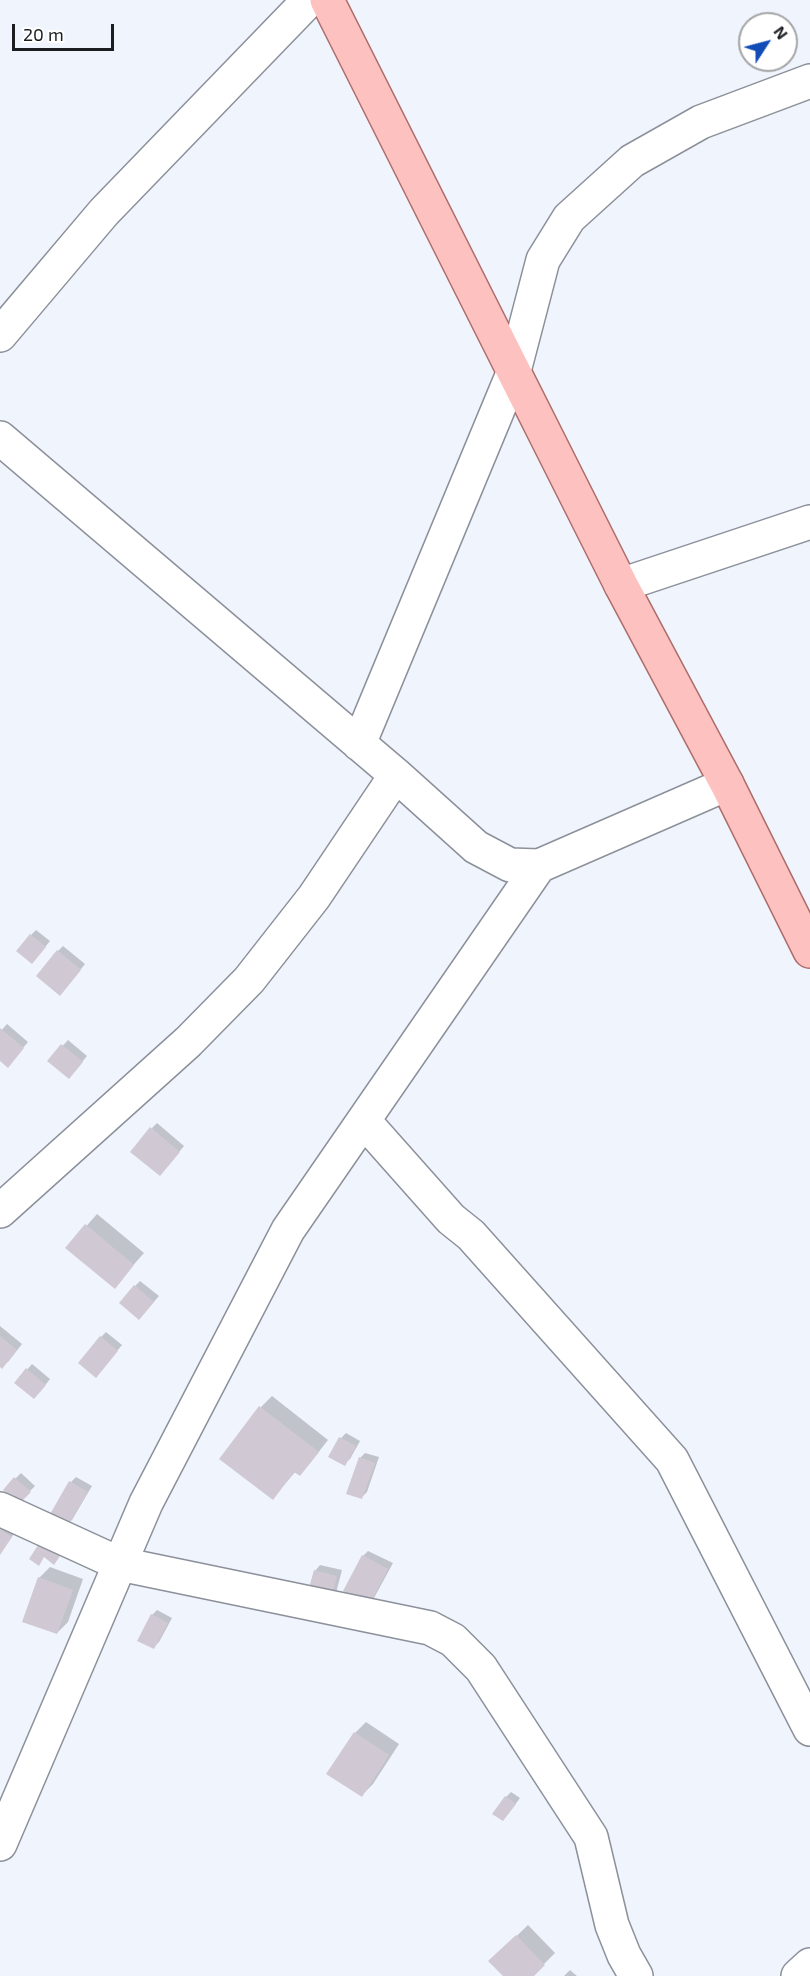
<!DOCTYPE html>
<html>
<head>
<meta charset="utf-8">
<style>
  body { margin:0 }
  #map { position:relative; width:810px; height:1976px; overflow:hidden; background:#f0f4fd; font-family:"Exo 2",sans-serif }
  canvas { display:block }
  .north { position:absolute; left:738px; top:12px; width:60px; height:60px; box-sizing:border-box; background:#fff; border:2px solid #a4a5a6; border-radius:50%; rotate:54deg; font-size:16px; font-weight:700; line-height:24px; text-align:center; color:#1b1d21 }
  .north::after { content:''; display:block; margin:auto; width:21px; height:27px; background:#124cb7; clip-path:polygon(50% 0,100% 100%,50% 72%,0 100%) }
  .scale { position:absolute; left:12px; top:24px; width:102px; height:27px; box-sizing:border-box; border:3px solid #1b1d21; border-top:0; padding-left:8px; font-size:18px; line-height:21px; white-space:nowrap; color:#1b1d21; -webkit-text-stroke:4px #fff; paint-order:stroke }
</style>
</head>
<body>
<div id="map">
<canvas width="810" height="1976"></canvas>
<div class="north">N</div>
<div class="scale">20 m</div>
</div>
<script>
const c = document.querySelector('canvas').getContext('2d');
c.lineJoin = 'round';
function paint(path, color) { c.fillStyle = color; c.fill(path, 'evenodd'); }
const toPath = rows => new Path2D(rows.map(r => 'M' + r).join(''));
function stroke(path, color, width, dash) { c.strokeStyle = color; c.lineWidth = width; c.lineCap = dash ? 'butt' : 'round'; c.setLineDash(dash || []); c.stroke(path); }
paint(toPath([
  [36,930,50,941,37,957,31,935],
  [63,946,85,964,65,989,58,951],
  [7,1024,28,1042,13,1060,0,1059,0,1032],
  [68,1040,87,1056,74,1072,49,1061],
  [157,1123,184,1146,165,1169,152,1128],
  [97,1214,144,1253,114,1287,67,1248],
  [140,1281,159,1296,144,1313,135,1286],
  [0,1326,22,1344,8,1362,0,1365],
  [106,1332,122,1345,101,1370,101,1337],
  [32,1364,50,1379,40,1392,16,1382],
  [272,1396,328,1440,310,1463,300,1474,296,1471,273,1498,261,1407],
  [346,1433,360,1441,350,1459,344,1464,341,1438],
  [365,1453,379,1457,367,1492,362,1497,360,1458],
  [21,1473,35,1486,19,1502,5,1489],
  [76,1477,92,1486,72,1520,66,1525,71,1482],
  [0,1526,16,1531,0,1553],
  [368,1551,393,1563,374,1598,369,1603,363,1556],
  [320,1565,342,1570,336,1593,330,1599,315,1571],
  [50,1567,83,1579,68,1622,57,1633,39,1578],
  [157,1610,172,1618,159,1642,153,1648,152,1615],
  [366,1722,399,1744,373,1784,362,1795,355,1733],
  [511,1792,520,1798,508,1814,506,1797],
  [528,1925,555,1953,532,1976,505,1976,491,1961],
  [570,1970,577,1976,564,1976]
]), '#0003');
paint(toPath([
  [30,934,46,947,32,964,16,951],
  [57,950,81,970,60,996,36,976],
  [0,1028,24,1048,8,1068,0,1061],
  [61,1044,83,1062,69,1079,47,1061],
  [150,1127,180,1152,160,1176,130,1152],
  [85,1224,134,1265,115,1289,65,1248],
  [134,1285,154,1302,139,1320,119,1303],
  [0,1336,17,1350,2,1369,0,1367],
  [100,1336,118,1351,96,1378,78,1363],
  [26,1368,46,1385,34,1399,14,1383],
  [259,1406,319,1452,300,1476,294,1472,273,1500,219,1459],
  [339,1437,356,1446,345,1466,328,1457],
  [359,1457,375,1463,362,1499,346,1494],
  [14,1477,31,1492,19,1504,3,1490],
  [69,1481,88,1492,67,1527,49,1516],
  [0,1529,12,1537,0,1555],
  [42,1539,62,1553,54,1565,44,1557,39,1566,29,1559],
  [362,1555,388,1569,369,1605,343,1591],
  [314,1570,337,1576,331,1600,307,1595],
  [38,1577,73,1590,57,1634,22,1622],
  [151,1614,168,1623,154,1649,137,1641],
  [354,1732,389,1755,362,1797,326,1774],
  [505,1796,516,1804,503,1821,492,1814],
  [516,1935,545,1965,534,1976,503,1976,488,1961]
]), '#d0c9d3');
const street = toPath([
  [0,335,104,212,309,0],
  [0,438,396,775,476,847,510,865,539,866,727,784],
  [621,585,810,522],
  [359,744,514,371,543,260,569,218,632,161,701,122,810,81],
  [364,1121,451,1219,471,1235,672,1460,810,1729],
  [0,1211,188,1042,249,980,314,897,396,775],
  [0,1509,120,1564,430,1628,453,1640,481,1668,591,1837,612,1925,624,1955,636,1976],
  [0,1844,146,1503,288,1230,539,866],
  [798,1976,810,1965]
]);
const primary = toPath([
  [327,0,621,585,727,784,810,951]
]);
stroke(street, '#8b909a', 36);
stroke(primary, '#ad6d6c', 36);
stroke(street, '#fff', 33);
stroke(primary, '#fdc1bf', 33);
</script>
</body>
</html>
